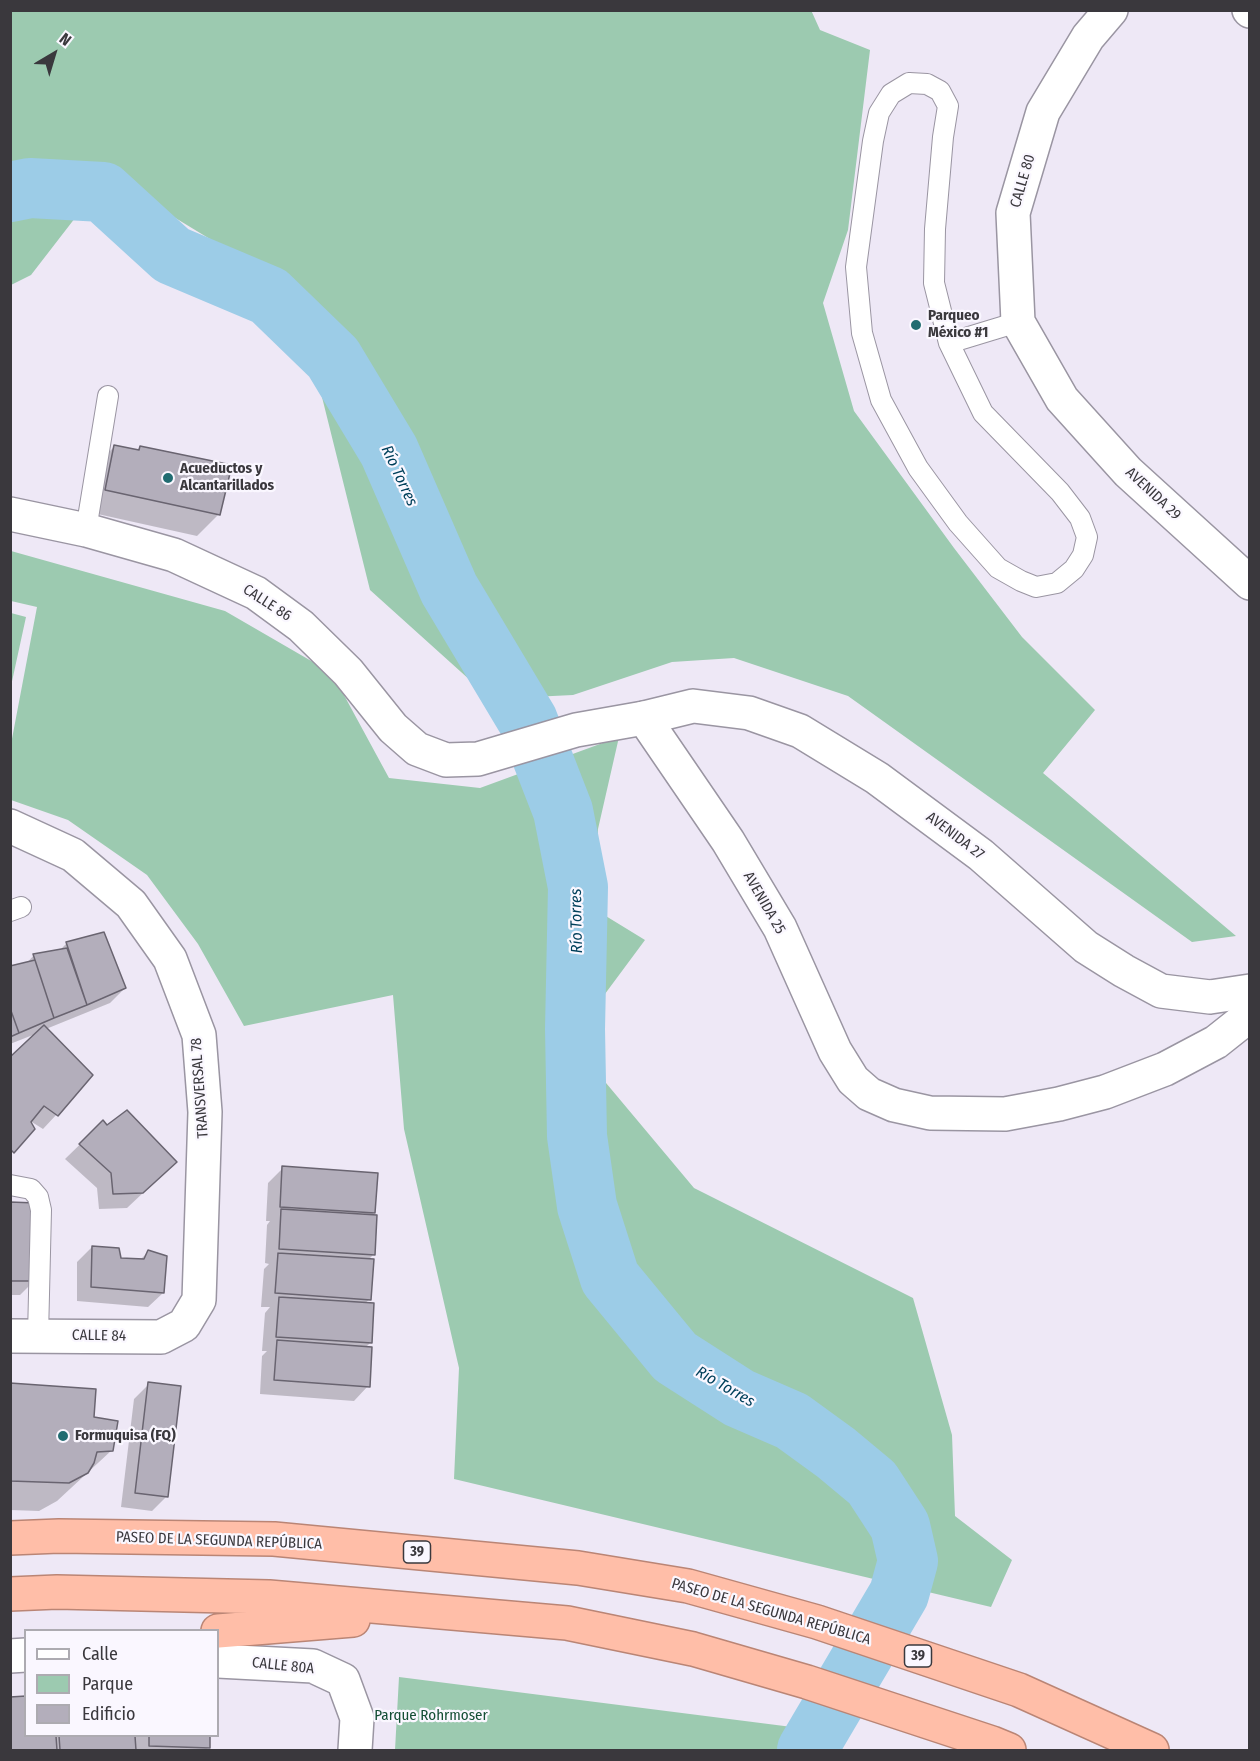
<!DOCTYPE html>
<html>
<head>
<meta charset="utf-8">
<style>
  body { margin:0 }
  #map { position:relative; width:1260px; height:1761px; overflow:hidden; background:#eee8f6; font-family:"Fira Sans Condensed",sans-serif }
  canvas { display:block }
  .frame { position:absolute; inset:0; border:12px solid #3a383d; pointer-events:none }
  .legend { position:absolute; left:24px; top:1629px; width:195px; height:108px; box-sizing:border-box; background:#faf7ff; border:2px solid #adabb1; margin:0; padding:8px 10px; list-style:none; font-size:18px; color:#3a383d }
  .legend li { display:flex; align-items:center; gap:12px; height:30px }
  .legend b { width:30px; border:2px solid #adabb1 }
  .north { position:absolute; left:24px; top:24px; width:60px; height:60px; -webkit-text-stroke:4px #faf7ff; paint-order:stroke; rotate:38deg; font-size:16px; font-weight:700; line-height:24px; text-align:center; color:#3a383d }
  .north::after { content:''; display:block; margin:auto; width:21px; height:27px; background:#3a383d; clip-path:polygon(50% 0,100% 100%,50% 72%,0 100%) }
</style>
</head>
<body>
<div id="map">
<canvas width="1260" height="1761"></canvas>
<div class="frame"></div>
<ul class="legend">
<li><b style="height:8px;background:#fff"></b>Calle</li>
<li><b style="height:16px;background:#9ccab0"></b>Parque</li>
<li><b style="height:16px;background:#b3aebb"></b>Edificio</li>
</ul>
<div class="north">N</div>
</div>
<script>
const c = document.querySelector('canvas').getContext('2d');
c.lineJoin = 'round';
function paint(path, color) { c.fillStyle = color; c.fill(path, 'evenodd'); }
const toPath = rows => new Path2D(rows.map(r => 'M' + r).join(''));
function stroke(path, color, width, dash) { c.strokeStyle = color; c.lineWidth = width; c.lineCap = dash ? 'butt' : 'round'; c.setLineDash(dash || []); c.stroke(path); }
function write(font, color, halo, rows, align = 'center') {
  c.font = font + ' "Fira Sans Condensed",sans-serif'; c.lineWidth = 4.5; c.setLineDash([]); c.textBaseline = 'middle'; c.strokeStyle = halo; c.fillStyle = color; for (const [text, x, y, turn = 0] of rows) {
    c.save(); c.translate(x, y); c.rotate((+turn || 0) * Math.PI / 180); c.textAlign = isNaN(turn) ? turn : align; if (halo) c.strokeText(text, 0, 0); c.fillText(text, 0, 0); c.restore();
  }
}
paint(toPath([
  [11,10,811,10,820,30,870,50,848,230,823,303,854,411,954,548,1022,637,1095,710,1043,773,1236,936,1192,942,848,696,734,658,672,662,573,695,491,699,370,590,318,381,279,281,154,205,82,209,31,275,11,285],
  [11,551,225,611,332,673,389,778,480,788,619,737,598,829,596,910,645,940,599,1002,601,1077,694,1188,913,1298,952,1435,955,1516,1012,1560,991,1607,454,1479,459,1368,404,1129,393,995,244,1026,198,944,147,875,68,820,11,800,11,744,37,607,11,601],
  [11,613,26,617,11,686,10,613],
  [399,1677,792,1727,777,1750,395,1750]
]), '#9ccab0');
paint(toPath([
  [115,446,136,451,140,447,219,514,197,536,84,511,93,468],
  [67,943,125,988,110,1003,46,1029,57,1114,43,1129,27,1119,33,1129,10,1154,10,1059,38,1033,10,1044,10,968,26,964,34,955,59,951],
  [102,1123,161,1176,127,1208,99,1209,97,1188,65,1159],
  [283,1168,374,1213,370,1216,373,1255,368,1260,370,1299,364,1304,370,1343,365,1348,368,1386,354,1401,260,1394,262,1356,267,1351,262,1351,265,1313,270,1307,261,1307,264,1269,269,1264,265,1263,267,1225,270,1221,266,1221,268,1183],
  [10,1204,35,1280,20,1295,10,1295],
  [92,1247,120,1260,140,1260,148,1252,163,1293,148,1307,77,1301,77,1262],
  [149,1384,167,1496,152,1511,121,1507,134,1399],
  [10,1385,93,1418,112,1450,57,1501,39,1511,10,1510],
  [10,1698,26,1736,209,1736,208,1748,205,1750,10,1750]
]), '#0003');
stroke(toPath([
  [10,192,30,188,103,192,172,255,269,296,333,358,389,451,449,589,528,721,563,811,578,887,575,1029,577,1136,587,1206,610,1278,675,1357,739,1398,792,1421,836,1453,872,1483,900,1526,908,1561,899,1594,807,1750]
]), '#9ccce7', 60);
const building = toPath([
  [114,445,139,450,140,446,232,465,220,515,105,490,114,445],
  [104,932,126,988,87,1005,66,942,104,932],
  [67,948,87,1005,54,1018,33,954,67,948],
  [35,960,54,1018,19,1033,10,1008,10,966,35,960],
  [10,1008,19,1033,10,1037,10,1008],
  [44,1025,93,1075,58,1116,44,1106,31,1122,35,1129,14,1153,10,1149,10,1057,44,1025],
  [127,1110,177,1162,143,1193,113,1194,111,1173,79,1144,103,1120,107,1125,127,1110],
  [282,1166,378,1173,375,1213,280,1207,282,1166],
  [10,1202,36,1203,36,1281,10,1281,10,1202],
  [281,1209,377,1215,375,1255,279,1249,281,1209],
  [92,1246,119,1248,121,1258,144,1259,148,1250,167,1256,164,1293,91,1287,92,1246],
  [278,1253,374,1259,371,1300,275,1293,278,1253],
  [279,1297,374,1303,372,1343,276,1337,279,1297],
  [277,1340,372,1347,370,1387,274,1380,277,1340],
  [148,1382,181,1386,168,1497,135,1493,148,1382],
  [10,1383,96,1389,94,1417,118,1421,113,1451,97,1452,94,1463,88,1473,69,1483,10,1481,10,1383],
  [26,1696,26,1736,56,1736,57,1750,10,1750,10,1697,26,1696],
  [59,1736,135,1736,136,1750,60,1750,59,1736],
  [149,1736,210,1736,210,1748,149,1746,149,1736]
]);
paint(building, '#b3aebb');
stroke(building, '#696470', 1.5);
const service = toPath([
  [909,83,927,84,940,91,948,106,943,137,935,229,934,283,949,343,983,413,1060,492,1080,518,1087,537,1083,555,1074,569,1057,583,1036,587,1021,581,998,568,958,523,918,468,881,400,862,333,856,267,873,141,879,113,891,94,909,83],
  [949,343,1018,322],
  [86,530,108,396],
  [10,911,21,907],
  [10,1185,31,1189,38,1197,41,1210,38,1336]
]);
const minor = toPath([
  [1111,10,1088,37,1043,112,1013,213,1018,322,1062,399,1128,472,1250,583],
  [1249,10,1250,11],
  [644,718,728,841,780,928,835,1051,853,1080,869,1094,894,1105,930,1113,1005,1114,1059,1104,1105,1092,1165,1069,1216,1042,1250,1015],
  [10,826,73,855,131,904,170,959,199,1035,205,1112,199,1300,184,1325,161,1337,10,1336],
  [10,1656,26,1655],
  [218,1661,313,1666,343,1680,357,1718,355,1750]
]);
const tertiary = toPath([
  [10,514,86,530,174,555,256,593,301,626,348,672,393,728,417,749,446,760,478,759,576,730,644,718,693,706,749,713,800,731,877,778,981,855,1086,947,1124,971,1161,991,1210,997,1250,991]
]);
const trunk = toPath([
  [10,1538,59,1536,274,1539,578,1568,688,1586,817,1622,1019,1690,1152,1750],
  [10,1594,57,1592,269,1597,567,1623,693,1649,807,1682,992,1743,1009,1750],
  [218,1631,353,1620]
]);
stroke(service, '#9a95a2', 22);
stroke(minor, '#9a95a2', 36);
stroke(tertiary, '#9a95a2', 36);
stroke(trunk, '#ba8575', 36);
stroke(service, '#fff', 20);
stroke(minor, '#fff', 33);
stroke(tertiary, '#fff', 33);
stroke(trunk, '#ffbea8', 33);
for (const [x, y, r, color] of [
  [916,325,6,"#216c71"],
  [168,478,6,"#216c71"],
  [63,1436,6,"#216c71"]
]) { const dot = new Path2D(); dot.arc(x, y, r, 0, 2 * Math.PI); c.fillStyle = color; c.fill(dot); stroke(dot, '#faf7ff', 2); }
for (const [x, y, w] of [
  [417,1552,27],
  [918,1656,27]
]) { const box = new Path2D(); box.roundRect(x - w / 2, y - 11, w, 22, 4.5); c.fillStyle = '#faf7ff'; c.fill(box); stroke(box, '#3a383d', 1.5); }
write('bold 14px', '#3a383d', null, [
  ["39",417,1552],
  ["39",918,1656]
]);
write('15px', '#3a383d', '#faf7ff', [
  ["CALLE 80",1023,181,-74],
  ["AVENIDA 29",1153,494,43],
  ["CALLE 86",267,603,33],
  ["AVENIDA 27",955,836,37],
  ["AVENIDA 25",764,903,60],
  ["TRANSVERSAL 78",200,1088,-94],
  ["CALLE 84",99,1336,1],
  ["PASEO DE LA SEGUNDA REPÚBLICA",219,1541,2],
  ["PASEO DE LA SEGUNDA REPÚBLICA",771,1612,16],
  ["CALLE 80A",283,1666,6]
]);
write('bold 15px', '#3a383d', '#faf7ff', [
  ["Parqueo",928,316],
  ["México #1",928,333],
  ["Acueductos y",180,469],
  ["Alcantarillados",180,486],
  ["Formuquisa (FQ)",75,1436]
], 'left');
write('15px', '#134e34', '#faf7ff', [
  ["Parque Rohrmoser",431,1716]
]);
write('italic 16px', '#00405b', '#faf7ff', [
  ["Río Torres",399,476,65],
  ["Río Torres",577,921,-91],
  ["Río Torres",725,1387,30]
]);
</script>
</body>
</html>
